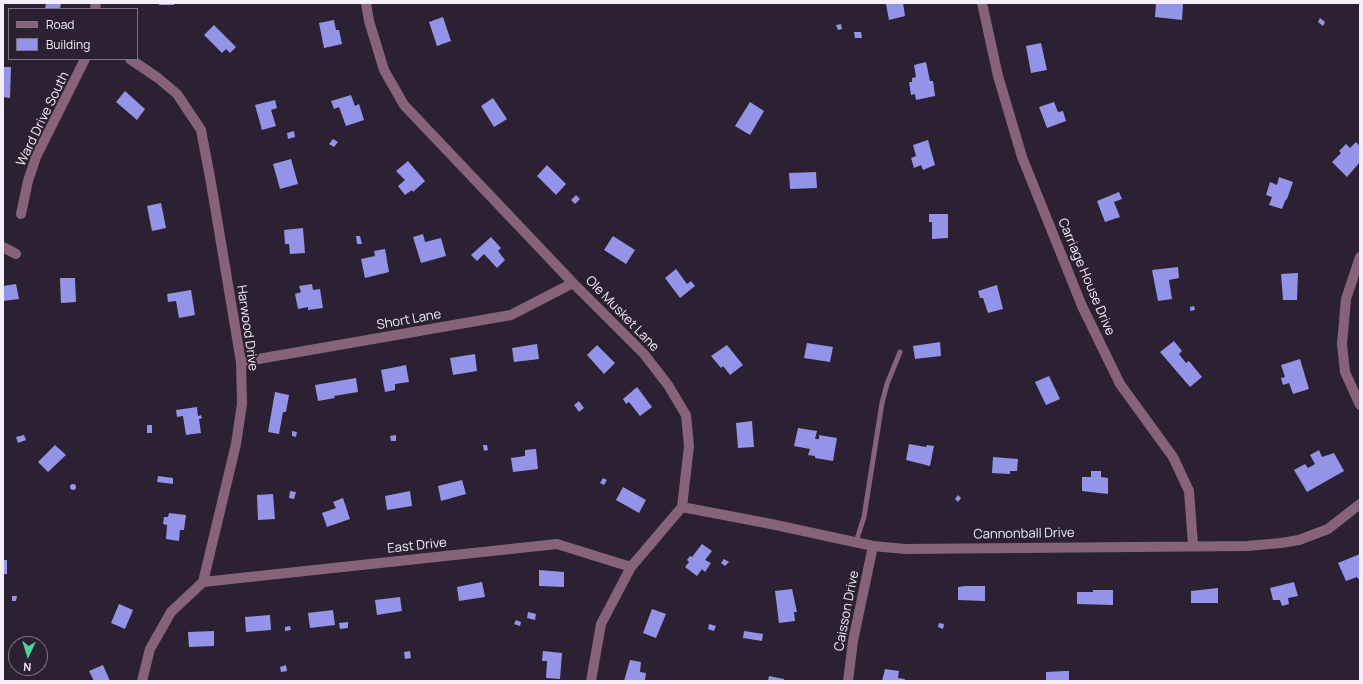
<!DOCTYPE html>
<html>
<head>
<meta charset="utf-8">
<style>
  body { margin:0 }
  #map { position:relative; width:1363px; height:684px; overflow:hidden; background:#2c2132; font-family:Manrope,sans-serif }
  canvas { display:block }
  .frame { position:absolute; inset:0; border:4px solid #f4eef9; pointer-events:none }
  .legend { position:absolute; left:8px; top:8px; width:130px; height:52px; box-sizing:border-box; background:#2c2132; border:1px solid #7c7382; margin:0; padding:5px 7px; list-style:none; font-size:12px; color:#f4eef9 }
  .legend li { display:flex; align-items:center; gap:8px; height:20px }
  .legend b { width:20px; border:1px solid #7c7382 }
  .north { position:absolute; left:8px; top:636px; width:40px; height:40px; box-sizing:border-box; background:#2c2132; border:1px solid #7c7382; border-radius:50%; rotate:184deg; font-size:11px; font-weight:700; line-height:16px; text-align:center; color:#f4eef9 }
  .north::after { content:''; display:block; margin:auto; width:14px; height:18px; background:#49d49c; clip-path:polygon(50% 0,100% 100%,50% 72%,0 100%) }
</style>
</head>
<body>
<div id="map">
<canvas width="1363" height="684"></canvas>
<div class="frame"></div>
<ul class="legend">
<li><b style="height:5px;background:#876379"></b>Road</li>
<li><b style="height:11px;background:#9394e8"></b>Building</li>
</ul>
<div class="north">N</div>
</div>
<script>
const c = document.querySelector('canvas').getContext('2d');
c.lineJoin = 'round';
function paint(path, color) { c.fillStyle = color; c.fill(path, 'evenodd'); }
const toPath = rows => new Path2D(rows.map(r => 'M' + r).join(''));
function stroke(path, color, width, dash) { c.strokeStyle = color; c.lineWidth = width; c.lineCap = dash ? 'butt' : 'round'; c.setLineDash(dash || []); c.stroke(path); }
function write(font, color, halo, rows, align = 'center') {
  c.font = font + ' Manrope,sans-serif'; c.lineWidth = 4; c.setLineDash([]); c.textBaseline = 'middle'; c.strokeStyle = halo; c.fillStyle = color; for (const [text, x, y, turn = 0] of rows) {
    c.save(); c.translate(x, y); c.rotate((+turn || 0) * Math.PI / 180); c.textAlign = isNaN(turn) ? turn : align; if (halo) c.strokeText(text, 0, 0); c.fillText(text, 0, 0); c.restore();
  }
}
paint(toPath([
  [46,3,61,3,60,9,45,9],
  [159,3,174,3,174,5,159,5],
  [889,3,903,3,905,16,889,20,886,4],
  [1156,3,1183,4,1182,20,1155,17],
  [443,17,451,41,437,46,429,22],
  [1320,18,1325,22,1323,26,1318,22],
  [334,20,336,30,339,30,342,44,324,48,319,23],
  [841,24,842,29,838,30,836,25],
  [214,25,236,47,230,53,226,49,222,53,204,35],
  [854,32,861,32,862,38,855,38],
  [1041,43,1047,70,1031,73,1026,46],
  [926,62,930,81,933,81,935,96,916,100,915,94,911,95,909,82,912,82,912,78,916,77,914,65],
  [3,67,11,67,10,98,3,97],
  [125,91,145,109,137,120,116,102],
  [351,95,355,106,359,104,364,120,346,126,339,107,334,109,331,101],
  [493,98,507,119,494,127,481,106],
  [275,100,277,108,271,110,276,126,262,130,255,105],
  [750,102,764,111,750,135,735,126],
  [1054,102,1058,112,1063,111,1066,121,1047,128,1039,107],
  [294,131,295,137,288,139,287,133],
  [333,139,338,142,334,147,329,144],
  [928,140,935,165,923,170,921,165,914,168,911,158,916,156,913,145],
  [1356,142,1360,146,1360,162,1347,177,1332,162,1341,153,1339,151,1346,144,1350,148],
  [291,159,298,184,280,189,273,164],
  [408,161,425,181,413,192,412,190,405,195,398,186,405,180,396,171],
  [547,165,566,184,556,195,537,176],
  [816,172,817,188,790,189,789,173],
  [1279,177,1293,182,1287,199,1285,201,1282,209,1269,205,1272,197,1266,195,1270,182,1277,185],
  [1119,192,1122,199,1114,202,1120,217,1105,222,1097,201],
  [576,195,580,199,575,204,571,200],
  [161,203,166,228,152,231,147,206],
  [929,214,948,214,948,238,932,239,932,222,929,222],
  [303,228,305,253,290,254,289,244,285,244,284,230],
  [423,234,425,242,441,238,446,256,421,263,413,237],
  [356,236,360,236,362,244,357,244],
  [613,236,635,250,626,264,604,250],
  [491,237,501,248,498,251,505,260,497,268,484,254,477,261,471,255],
  [385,249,389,272,365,278,361,259,375,256,374,251],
  [1178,267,1179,278,1169,280,1172,299,1158,301,1152,270],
  [676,269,687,284,691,281,695,286,680,298,665,278],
  [1298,273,1297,300,1283,300,1281,274],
  [60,278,75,278,76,302,61,303],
  [16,284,19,299,3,301,3,286],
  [312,284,313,290,320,289,323,308,308,310,308,307,298,309,295,294,301,292,299,286],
  [997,285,1003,309,988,313,983,298,980,298,978,291],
  [191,290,195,315,179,318,176,301,168,302,167,294],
  [1194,306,1195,310,1190,311,1190,307],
  [1174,341,1182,351,1179,354,1186,363,1189,361,1202,377,1190,387,1160,352],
  [940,342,941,356,915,359,913,346],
  [807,343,833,347,830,362,804,358],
  [537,344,539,359,514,362,512,348],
  [597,345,615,363,604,374,587,355],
  [727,345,743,365,730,375,723,366,721,368,711,356],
  [475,354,477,371,453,375,450,358],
  [1300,359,1309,389,1293,394,1289,383,1283,385,1281,378,1285,377,1281,365],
  [406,365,409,382,395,384,395,390,385,392,381,370],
  [1049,376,1060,399,1046,405,1035,382],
  [356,378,358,392,334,396,335,398,318,401,315,385],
  [637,387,652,407,640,416,629,402,626,404,623,399],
  [275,392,289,395,286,412,283,412,279,434,268,432],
  [579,401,584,408,579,412,574,405],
  [197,407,198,416,201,415,202,418,199,419,201,433,186,435,183,416,177,417,176,410],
  [752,421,754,447,738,448,736,423],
  [147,425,152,425,152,433,147,433],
  [798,428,817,431,815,439,819,439,819,435,837,438,833,461,815,458,815,456,808,455,810,449,794,446],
  [292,431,297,432,296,437,292,436],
  [24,435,26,440,18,443,16,437],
  [396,435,396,441,391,441,390,436],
  [909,444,926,447,927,445,934,446,930,466,906,460],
  [55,445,66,455,48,472,38,462],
  [483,445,487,445,488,450,484,451],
  [536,449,538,469,513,472,511,458,525,456,525,450],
  [1319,450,1322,457,1334,453,1344,471,1307,492,1294,470,1305,464,1308,468,1315,464,1310,455],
  [993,457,1018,459,1017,471,1010,471,1010,474,992,473],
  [1091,471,1101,471,1101,477,1108,478,1108,494,1082,491,1082,477,1091,477],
  [158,476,173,478,173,484,157,482],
  [603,478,607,480,604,485,600,483],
  [462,480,466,494,441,501,438,486],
  '70 487a3 3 0 1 1 6 0a3 3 0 1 1-6 0Z',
  [623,487,646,500,639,513,616,500],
  [290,491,296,492,294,499,289,498],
  [410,491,412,506,387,510,385,496],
  [273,494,275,519,258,520,257,495],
  [958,495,961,498,958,502,955,499],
  [343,498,350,519,327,527,322,513,336,508,333,502],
  [169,513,186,515,184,530,180,530,179,541,166,539,167,525,163,524,164,517,168,517],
  [702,544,712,551,705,560,711,563,705,572,702,569,697,576,685,567,689,562,687,560,690,556,692,557],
  [1360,554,1360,578,1358,579,1357,577,1346,581,1338,563],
  [724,559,729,562,725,566,721,563],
  [3,560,7,560,7,574,3,574],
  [539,570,564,572,564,587,539,586],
  [482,582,485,597,459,601,457,587],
  [1294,582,1298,596,1288,598,1289,604,1282,606,1280,600,1273,600,1270,588],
  [965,586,985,586,985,601,958,600,958,587],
  [1218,588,1218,603,1191,603,1191,591],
  [792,589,797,612,794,612,795,621,779,623,775,591],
  [1093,590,1113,590,1113,605,1077,604,1077,592,1093,592],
  [12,596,17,596,16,601,12,601],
  [400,597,402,611,377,615,375,600],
  [119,604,133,610,125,629,111,623],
  [652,609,666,614,656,638,643,633],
  [333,610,335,625,310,628,308,613],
  [528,612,536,614,535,620,527,618],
  [270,615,271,630,246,632,245,617],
  [516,620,521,622,520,626,514,624],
  [348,622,348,628,340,629,339,623],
  [939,623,944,624,943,629,938,627],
  [709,624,716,626,714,631,708,629],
  [290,626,291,630,285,631,285,627],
  [214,631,214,646,189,647,188,632],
  [744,631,763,634,762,641,743,638],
  [410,651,411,658,405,659,404,652],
  [543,651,562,653,560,679,546,678,547,661,542,661],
  [630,660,641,662,640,672,646,673,645,680,624,681],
  [103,665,110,681,94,681,89,671],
  [286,665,287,671,281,672,280,667],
  [885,669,899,671,898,678,905,679,904,681,882,681],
  [1065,671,1069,671,1069,681,1046,681,1046,672],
  [769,676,784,679,784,681,768,681]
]), '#9394e8');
stroke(toPath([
  [856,542,864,517,882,403,887,384,900,352]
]), '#876379', 5);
stroke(toPath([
  [366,3,369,21,384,70,404,105,573,283,644,354,668,385,686,415,689,446,682,507,631,567,601,624,591,681],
  [982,3,998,76,1022,157,1082,306,1120,384,1173,457,1189,491,1193,545],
  [95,9,96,3],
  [130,59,158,78,177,94,201,130,211,183,241,362,242,404,236,444,203,582,171,612,150,649,142,681],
  [21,214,28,181,36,157,85,59],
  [3,247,16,254],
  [1360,257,1346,299,1342,344,1345,372,1360,405],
  [241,362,511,315,573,283],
  [682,507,771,524,873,546,905,549,1247,546,1281,543,1299,540,1328,529,1360,504],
  [203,582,557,544,631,567],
  [848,681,853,641,873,546]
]), '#876379', 10);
write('13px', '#f4eef9', '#2c2132', [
  ["Ward Drive South",43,119,-64],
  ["Carriage House Drive",1086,277,67],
  ["Ole Musket Lane",622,314,46],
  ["Short Lane",409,320,-10],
  ["Harwood Drive",247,328,82],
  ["Cannonball Drive",1024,534,-1],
  ["East Drive",417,546,-6],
  ["Caisson Drive",847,611,-79]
]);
</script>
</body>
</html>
